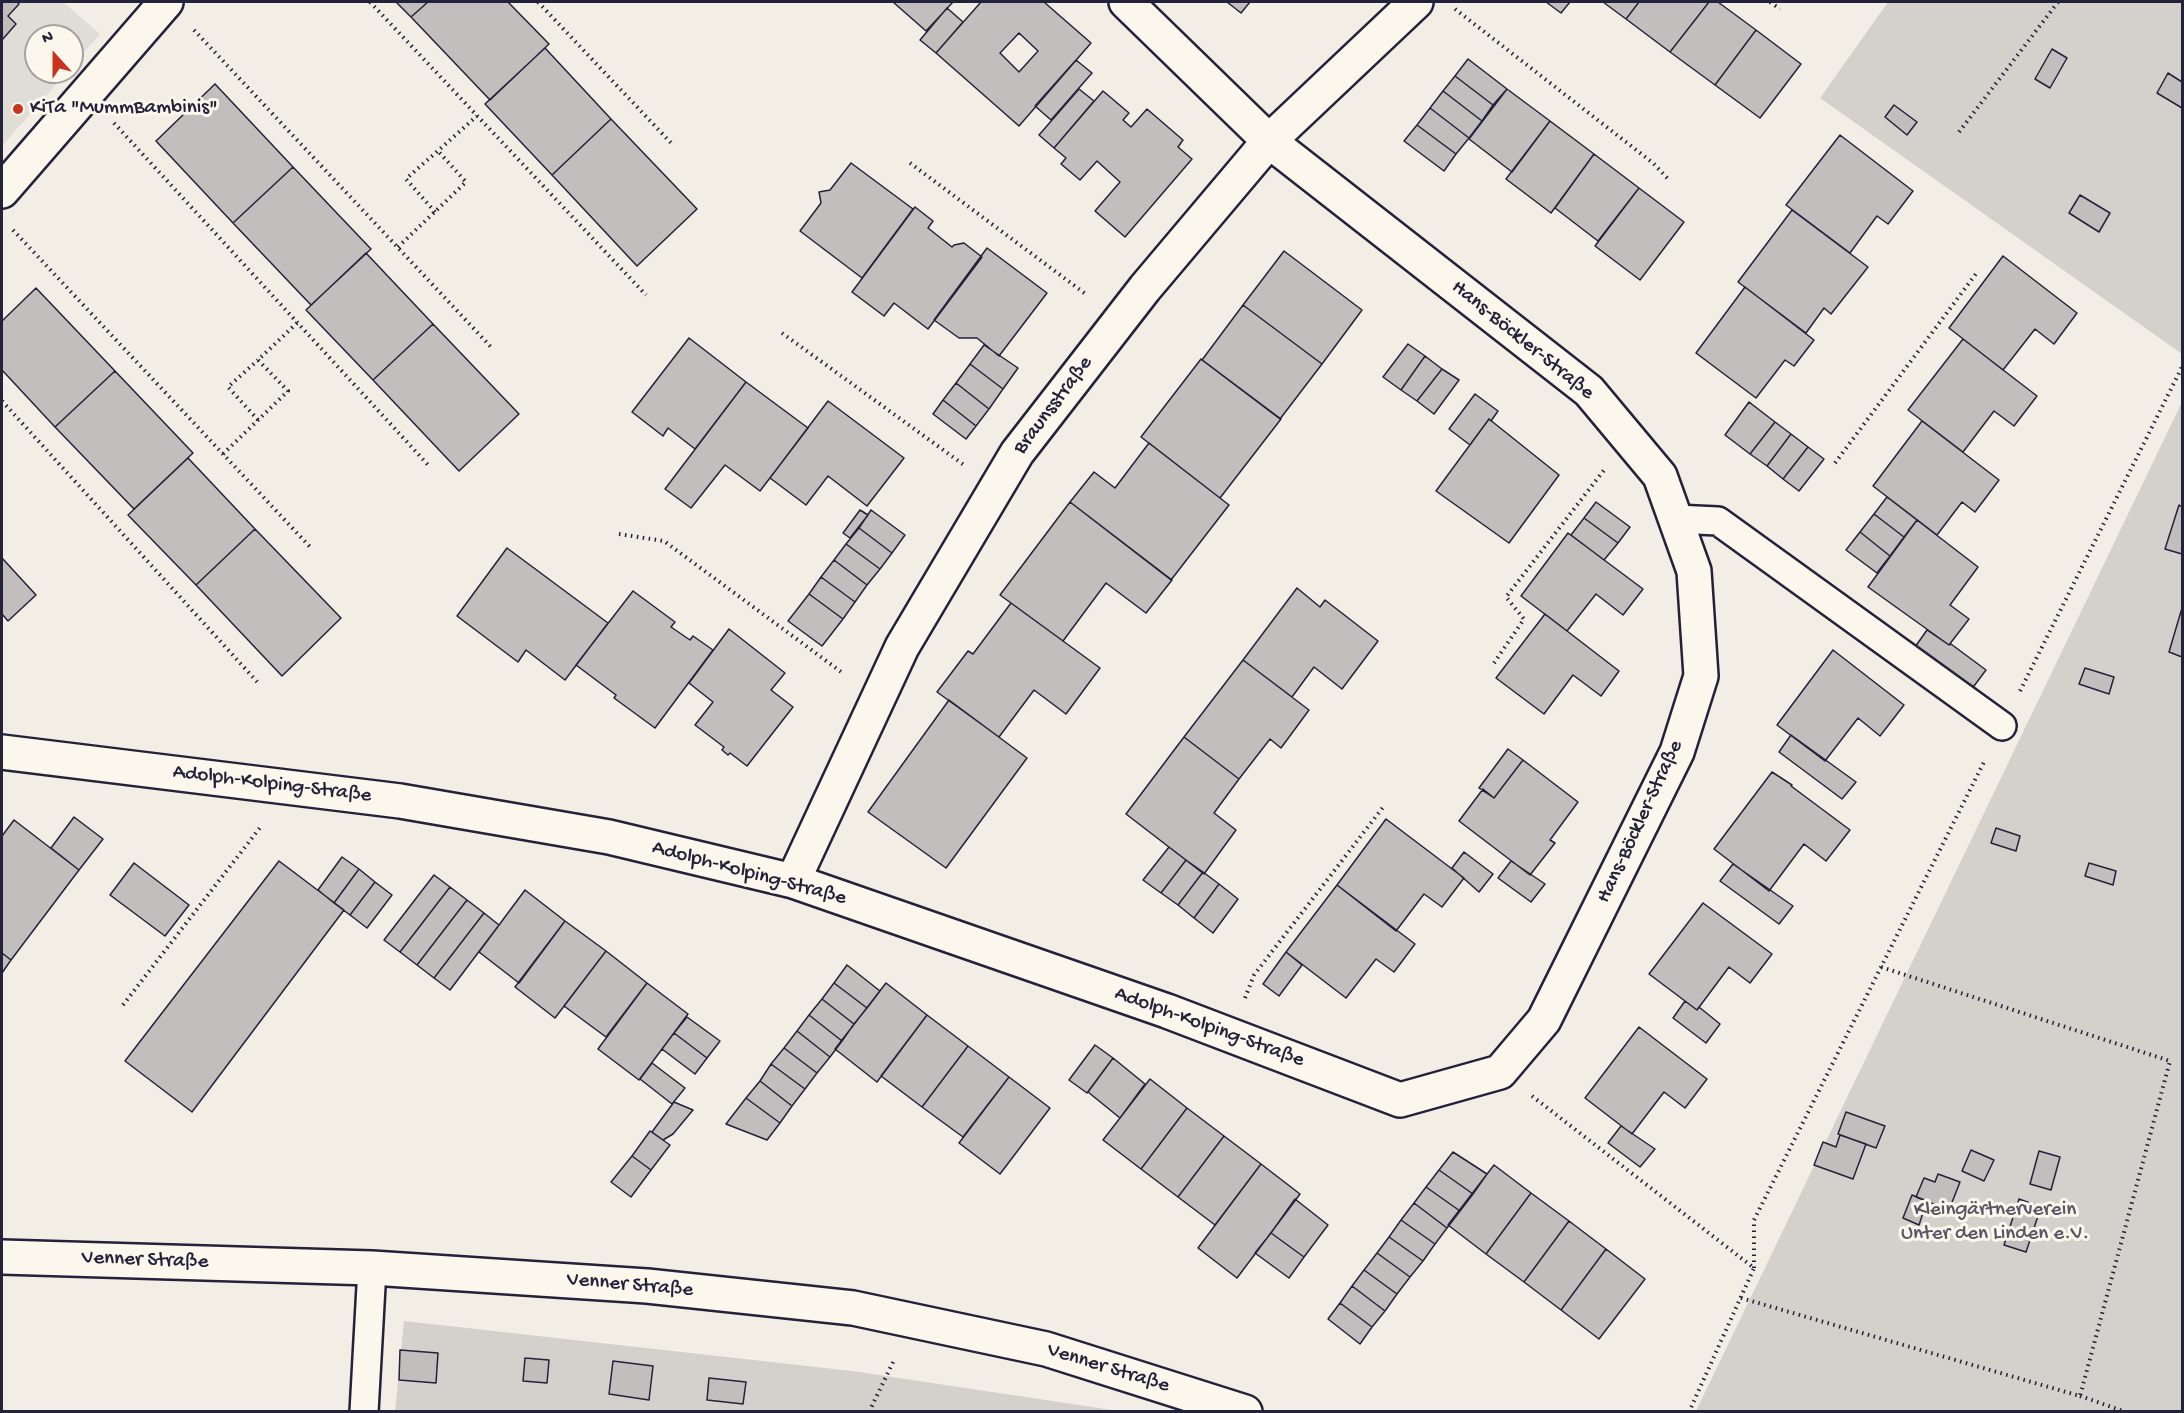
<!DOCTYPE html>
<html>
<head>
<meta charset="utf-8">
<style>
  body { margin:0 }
  #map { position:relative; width:2184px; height:1413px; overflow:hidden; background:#f2eee5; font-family:"Gochi Hand",sans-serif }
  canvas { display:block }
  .frame { position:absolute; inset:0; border:3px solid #22223b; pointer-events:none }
  .north { position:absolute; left:24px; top:24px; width:60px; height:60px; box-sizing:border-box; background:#fbf7ec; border:2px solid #a4a2a5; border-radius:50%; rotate:339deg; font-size:16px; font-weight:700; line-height:24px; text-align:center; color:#22223b }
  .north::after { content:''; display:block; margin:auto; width:21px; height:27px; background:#c8321e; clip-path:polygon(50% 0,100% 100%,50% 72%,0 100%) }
</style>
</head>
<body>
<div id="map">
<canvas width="2184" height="1413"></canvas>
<div class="frame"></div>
<div class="north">N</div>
</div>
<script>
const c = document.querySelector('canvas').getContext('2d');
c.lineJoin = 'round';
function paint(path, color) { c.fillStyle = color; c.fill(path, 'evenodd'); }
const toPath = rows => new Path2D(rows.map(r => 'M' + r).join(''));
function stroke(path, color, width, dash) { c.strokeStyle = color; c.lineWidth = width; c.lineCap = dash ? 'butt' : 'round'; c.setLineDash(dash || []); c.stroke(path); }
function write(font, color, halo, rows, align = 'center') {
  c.font = font + ' "Gochi Hand",sans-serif'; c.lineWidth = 6; c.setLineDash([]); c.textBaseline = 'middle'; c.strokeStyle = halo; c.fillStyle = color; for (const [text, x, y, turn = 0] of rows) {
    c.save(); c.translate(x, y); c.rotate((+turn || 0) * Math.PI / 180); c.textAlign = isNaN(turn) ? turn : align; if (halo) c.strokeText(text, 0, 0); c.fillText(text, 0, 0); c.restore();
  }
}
paint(toPath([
  [2,2,63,2,100,34,72,66,72,36,36,36,36,72,67,72,2,146]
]), '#e0dcd6');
paint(toPath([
  [1888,2,2182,2,2182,354,1820,98],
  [2182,402,2182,1411,1696,1411],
  [404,1321,852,1371,1119,1411,395,1412]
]), '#d4d1cc');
const building = toPath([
  [2,2,17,2,19,4,8,16,16,24,2,40,2,2],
  [396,2,428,2,411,17,396,2],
  [428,2,508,2,549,44,490,100,411,17,428,2],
  [893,2,953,2,926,31,893,2],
  [981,2,1044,2,1091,43,1019,126,936,53,981,2],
  [1019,33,1038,51,1019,72,1000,53,1019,33],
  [1227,2,1250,2,1241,13,1227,2],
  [1546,2,1570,2,1561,13,1546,2],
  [1603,2,1639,2,1626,19,1603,2],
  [1639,2,1709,2,1670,52,1626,19,1639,2],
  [1709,2,1718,2,1756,30,1715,85,1670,52,1709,2],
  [947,8,963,22,936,53,920,40,947,8],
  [1756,30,1801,64,1760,118,1715,85,1756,30],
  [545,48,611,119,552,175,485,104,545,48],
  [2052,49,2067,58,2050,88,2035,79,2052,49],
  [1468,59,1507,89,1493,105,1455,76,1468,59],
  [1076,60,1092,73,1051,120,1035,106,1076,60],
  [2168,73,2182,82,2182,108,2157,93,2168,73],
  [1455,76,1493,105,1482,121,1443,91,1455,76],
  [215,84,293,167,233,223,156,141,215,84],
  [1079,89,1094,101,1054,148,1039,135,1079,89],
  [1507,89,1550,121,1512,172,1469,139,1507,89],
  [1103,91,1129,113,1123,120,1131,127,1147,109,1183,140,1178,147,1192,159,1125,237,1095,211,1120,182,1097,161,1080,180,1061,164,1066,158,1054,148,1103,91],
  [1443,91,1482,121,1469,138,1430,108,1443,91],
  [1894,105,1917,122,1907,135,1885,117,1894,105],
  [1430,108,1469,138,1456,154,1417,125,1430,108],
  [611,119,697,209,637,266,552,175,611,119],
  [1550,121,1594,154,1551,213,1506,179,1550,121],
  [1417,125,1456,154,1444,171,1404,141,1417,125],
  [1840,135,1913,191,1888,224,1877,216,1850,253,1786,205,1840,135],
  [1594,154,1639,188,1598,241,1555,208,1594,154],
  [851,163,913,209,862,278,800,231,821,203,819,192,830,190,851,163],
  [293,167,371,249,311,305,233,223,293,167],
  [1639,188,1684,222,1640,280,1595,246,1639,188],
  [2080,195,2110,213,2099,232,2069,213,2080,195],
  [915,207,933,221,928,228,952,247,954,245,964,243,982,257,928,329,894,303,884,316,852,292,915,207],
  [1792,210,1868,267,1831,314,1824,308,1806,333,1738,282,1792,210],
  [987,248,1047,293,999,356,977,338,959,338,934,320,987,248],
  [1284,251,1362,310,1322,364,1243,305,1284,251],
  [366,253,433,324,373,380,306,310,366,253],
  [2003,256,2077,313,2054,344,2035,329,2003,370,1949,328,2003,256],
  [1745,287,1814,340,1794,366,1785,360,1756,398,1696,353,1745,287],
  [36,288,115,371,55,427,2,370,2,321,36,288],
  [1243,305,1322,364,1280,419,1202,360,1243,305],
  [433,324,519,414,459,471,373,380,433,324],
  [689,338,746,382,695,449,668,428,663,436,632,412,689,338],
  [1963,339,2037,396,2014,426,1994,411,1963,452,1908,410,1963,339],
  [1408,344,1425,356,1401,390,1383,377,1408,344],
  [984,345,1018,368,1003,389,970,364,984,345],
  [1425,356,1442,369,1417,401,1401,390,1425,356],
  [1201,359,1281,419,1220,498,1141,437,1201,359],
  [970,364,1003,389,989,409,956,383,970,364],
  [1442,369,1459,380,1434,414,1417,401,1442,369],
  [115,371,193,453,134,509,55,427,115,371],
  [746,382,808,428,760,491,725,465,691,508,665,489,746,382],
  [956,383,989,409,976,426,943,400,956,383],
  [1475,394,1498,411,1491,421,1489,419,1470,445,1449,429,1475,394],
  [943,400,976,426,966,439,933,414,943,400],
  [828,401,904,458,867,506,828,476,806,505,770,478,828,401],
  [1749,402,1775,422,1750,454,1725,435,1749,402],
  [1489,419,1559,475,1509,543,1436,491,1489,419],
  [1922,421,1999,480,1975,512,1962,502,1937,535,1873,486,1922,421],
  [1775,422,1791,434,1767,466,1750,454,1775,422],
  [1791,434,1808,447,1783,479,1767,466,1791,434],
  [1149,443,1229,505,1171,580,1070,502,1094,472,1115,488,1149,443],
  [1808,447,1824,459,1799,491,1783,479,1808,447],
  [188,458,255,529,196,585,128,515,188,458],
  [1887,497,1917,520,1904,537,1874,514,1887,497],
  [1070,502,1172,580,1146,613,1106,583,1063,641,1000,595,1070,502],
  [1596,502,1630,527,1618,543,1584,518,1596,502],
  [2179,505,2182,507,2182,554,2165,549,2179,505],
  [860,510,868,515,850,538,843,533,860,510],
  [871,510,905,535,892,553,859,528,871,510],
  [1874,514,1904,537,1890,556,1860,532,1874,514],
  [1584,518,1618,543,1604,560,1571,535,1584,518],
  [1917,520,1978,567,1950,605,1969,619,1949,645,1868,587,1917,520],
  [859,528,892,553,880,569,846,544,859,528],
  [255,529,341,618,282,676,196,585,255,529],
  [1860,532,1890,556,1877,573,1846,550,1860,532],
  [1568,533,1643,589,1623,615,1596,594,1567,631,1521,596,1568,533],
  [846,544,880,569,867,585,834,560,846,544],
  [507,548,608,623,565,680,526,650,518,662,457,616,507,548],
  [2,558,36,595,8,621,2,614,2,558],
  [834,560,867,585,855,602,821,577,834,560],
  [821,577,855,602,843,619,809,594,821,577],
  [1297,588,1320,607,1325,600,1378,641,1342,689,1314,667,1292,697,1243,660,1297,588],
  [633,591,675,622,671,627,690,640,693,636,713,650,655,728,614,698,616,695,576,665,633,591],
  [809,594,843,619,822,646,788,621,809,594],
  [1011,603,1100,668,1066,714,1034,690,999,737,937,692,968,651,973,654,1011,603],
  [2182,608,2182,657,2169,652,2182,608],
  [1545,614,1619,671,1601,696,1573,675,1544,714,1496,678,1545,614],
  [729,629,785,673,771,690,793,707,747,766,730,753,728,755,722,750,724,747,695,725,713,702,689,683,729,629],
  [1927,630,1949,645,1951,644,1986,670,1971,690,1915,647,1927,630],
  [1833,650,1904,705,1880,736,1858,718,1825,761,1777,725,1833,650],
  [1243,660,1309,710,1281,748,1270,739,1239,779,1184,737,1243,660],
  [2085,668,2114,677,2109,694,2079,684,2085,668],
  [949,700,1027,758,946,868,868,812,949,700],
  [1791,735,1856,782,1842,799,1779,752,1791,735],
  [1184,737,1239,779,1214,813,1236,830,1204,874,1126,814,1184,737],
  [1508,749,1523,760,1494,798,1479,788,1508,749],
  [1523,760,1578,802,1550,840,1555,843,1530,875,1459,821,1483,789,1494,798,1523,760],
  [1772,772,1792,785,1791,786,1850,830,1826,861,1804,844,1769,891,1714,849,1772,772],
  [74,817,103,839,79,870,51,848,74,817],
  [1386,819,1464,878,1442,907,1424,894,1396,931,1337,885,1386,819],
  [14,820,79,870,11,960,2,953,2,836,14,820],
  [1996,828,2020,836,2016,851,1991,843,1996,828],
  [1169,847,1186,860,1161,893,1143,880,1169,847],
  [1464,852,1493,874,1479,892,1452,868,1464,852],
  [342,857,359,869,334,903,318,890,342,857],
  [1186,860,1203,872,1178,905,1161,893,1186,860],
  [279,861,344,910,192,1112,125,1061,279,861],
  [1511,861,1545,884,1531,902,1498,878,1511,861],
  [134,863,189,905,165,936,110,895,134,863],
  [2089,863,2116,871,2113,885,2085,876,2089,863],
  [1733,864,1793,906,1779,924,1720,881,1733,864],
  [359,869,375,882,350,915,334,903,359,869],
  [1203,872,1219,884,1194,918,1178,905,1203,872],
  [434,875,450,887,400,952,384,940,434,875],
  [375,882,392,895,367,928,350,915,375,882],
  [1219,884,1238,899,1213,933,1194,918,1219,884],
  [1337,885,1415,944,1394,972,1376,959,1346,998,1286,952,1337,885],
  [450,887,467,900,417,965,400,952,450,887],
  [525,890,565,921,519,983,479,952,525,890],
  [467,900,484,913,434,978,417,965,467,900],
  [1703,903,1772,954,1750,983,1729,967,1697,1010,1649,974,1703,903],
  [484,913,499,925,450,990,434,978,484,913],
  [565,921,606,951,555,1018,515,987,565,921],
  [606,951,647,983,606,1037,564,1006,606,951],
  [1286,952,1302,965,1279,996,1263,984,1286,952],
  [2,953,11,960,2,973,2,953],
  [847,965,880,991,867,1008,834,983,847,965],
  [647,983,688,1014,639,1080,598,1049,647,983],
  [834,983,867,1008,854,1024,822,999,834,983],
  [886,983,927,1015,877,1082,835,1049,886,983],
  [822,999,854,1024,842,1041,809,1015,822,999],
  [1685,1001,1697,1010,1699,1007,1720,1024,1706,1043,1673,1018,1685,1001],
  [809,1015,842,1041,830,1057,797,1031,809,1015],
  [927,1015,968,1046,922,1107,881,1076,927,1015],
  [687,1017,720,1041,707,1058,674,1033,687,1017],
  [1639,1027,1707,1079,1685,1108,1664,1092,1632,1134,1585,1098,1639,1027],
  [797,1031,830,1057,817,1073,784,1048,797,1031],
  [674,1033,707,1058,695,1074,662,1049,674,1033],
  [1095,1045,1113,1058,1087,1093,1069,1080,1095,1045],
  [968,1046,1009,1077,963,1137,922,1107,968,1046],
  [784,1048,817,1073,805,1089,771,1064,784,1048],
  [1113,1058,1145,1084,1120,1118,1088,1092,1113,1058],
  [652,1063,685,1088,672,1104,640,1079,652,1063],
  [771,1064,805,1089,792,1106,760,1081,771,1064],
  [1009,1077,1050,1108,1000,1174,959,1143,1009,1077],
  [1150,1079,1187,1108,1141,1169,1103,1140,1150,1079],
  [760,1081,792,1106,780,1123,746,1098,760,1081],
  [746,1098,780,1123,767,1140,726,1124,746,1098],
  [674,1102,693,1110,673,1134,663,1140,652,1132,674,1102],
  [1187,1108,1224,1136,1178,1197,1141,1169,1187,1108],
  [1846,1112,1885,1126,1876,1148,1838,1134,1846,1112],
  [1621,1126,1655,1149,1640,1167,1608,1143,1621,1126],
  [650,1131,670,1145,651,1170,632,1156,650,1131],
  [1840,1135,1866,1144,1853,1179,1814,1165,1823,1142,1836,1147,1840,1135],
  [1224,1136,1261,1164,1215,1225,1178,1197,1224,1136],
  [1971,1150,1994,1160,1984,1181,1962,1171,1971,1150],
  [2039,1151,2060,1157,2051,1190,2030,1184,2039,1151],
  [1453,1152,1487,1174,1473,1194,1439,1170,1453,1152],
  [632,1156,651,1170,631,1197,611,1182,632,1156],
  [1261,1164,1300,1194,1237,1278,1198,1248,1261,1164],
  [1494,1165,1531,1193,1486,1254,1448,1225,1494,1165],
  [1439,1170,1473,1194,1460,1211,1426,1187,1439,1170],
  [1938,1174,1960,1182,1949,1210,1916,1197,1924,1178,1935,1182,1938,1174],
  [1426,1187,1460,1211,1447,1228,1414,1203,1426,1187],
  [1531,1193,1569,1221,1524,1282,1486,1254,1531,1193],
  [1912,1195,1927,1201,1919,1225,1903,1218,1912,1195],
  [1295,1199,1328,1225,1304,1257,1271,1233,1295,1199],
  [2019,1199,2041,1207,2026,1252,2004,1245,2019,1199],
  [1414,1203,1447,1228,1435,1244,1401,1220,1414,1203],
  [1401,1220,1435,1244,1423,1261,1389,1237,1401,1220],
  [1569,1221,1606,1249,1561,1310,1524,1282,1569,1221],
  [1271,1233,1304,1257,1289,1278,1255,1253,1271,1233],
  [1389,1237,1423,1261,1410,1277,1377,1253,1389,1237],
  [1606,1249,1645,1279,1599,1339,1561,1310,1606,1249],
  [1377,1253,1410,1277,1397,1294,1364,1270,1377,1253],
  [1364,1270,1397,1294,1385,1311,1352,1286,1364,1270],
  [1352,1286,1385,1311,1372,1327,1340,1303,1352,1286],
  [1340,1303,1372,1327,1360,1344,1328,1319,1340,1303],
  [400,1350,438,1353,436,1383,399,1380,400,1350],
  [525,1358,549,1360,547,1383,523,1381,525,1358],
  [613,1361,653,1366,649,1400,609,1394,613,1361],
  [709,1378,746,1382,743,1404,707,1400,709,1378]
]);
paint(building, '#c2bebe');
stroke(building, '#22223b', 1.5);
const service = toPath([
  [1675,519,1718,521,2002,726],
  [364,1412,372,1268]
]);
const minor = toPath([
  [2,191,166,2],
  [2,752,400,801,609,837,793,881,1167,1011,1400,1100,1500,1072,1544,1020,1677,752,1701,676,1694,571,1660,476,1589,391,1269,141,1126,2],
  [793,881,902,647,1017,453,1145,288,1269,141,1416,2]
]);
const tertiary = toPath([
  [2,1257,372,1268,647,1286,853,1308,1046,1349,1245,1412]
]);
stroke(service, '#22223b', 32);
stroke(minor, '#22223b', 38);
stroke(tertiary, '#22223b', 38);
stroke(toPath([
  [370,2,646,295],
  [538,2,672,144],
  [1770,2,1780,9],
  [1455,9,1653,163,1669,180],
  [194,30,491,347],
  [114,123,430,467],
  [1959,132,2058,2],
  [910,163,1087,295],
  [435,212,406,179,477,116],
  [13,230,312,549],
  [398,247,466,182,438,151],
  [782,333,964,465],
  [2,401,260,685],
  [258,420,228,387,258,360],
  [223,454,288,391,258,360,297,323],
  [1835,463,1978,271],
  [619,534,664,541,844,674],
  [1494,663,1524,619,1506,597,1604,470],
  [2020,691,2182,367],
  [1245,998,1254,975,1384,806],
  [123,1005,262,825],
  [1532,1096,1754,1268,1689,1412],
  [1754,1268,1754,1220,1985,760],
  [1741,1298,2080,1396,2170,1061,1881,967],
  [2080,1396,2126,1412],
  [869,1412,895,1358]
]), '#22223b', 4, [1.5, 4.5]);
stroke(service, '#fbf7ec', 27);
stroke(minor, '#fbf7ec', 33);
stroke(tertiary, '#fbf7ec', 33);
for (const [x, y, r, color] of [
  [18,109,6,"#c8321e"]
]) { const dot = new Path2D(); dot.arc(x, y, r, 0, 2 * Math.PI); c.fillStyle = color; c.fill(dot); stroke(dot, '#fbf7ec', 2); }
write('21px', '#22223b', '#fbf7ec', [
  ["KiTa \"MummBambinis\"",30,109]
], 'left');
write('21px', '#22223b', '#fbf7ec', [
  ["Hans-Böckler-Straße",1522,341,39],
  ["Braunsstraße",1054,406,-53],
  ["Adolph-Kolping-Straße",272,785,7],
  ["Hans-Böckler-Straße",1641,822,-65],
  ["Adolph-Kolping-Straße",749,874,15],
  ["Adolph-Kolping-Straße",1209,1028,20],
  ["Venner Straße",145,1261,2],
  ["Venner Straße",630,1286,5],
  ["Venner Straße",1108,1369,17]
]);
write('21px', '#575766', '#fbf7ec', [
  ["Kleingärtnerverein",1995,1211],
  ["Unter den Linden e.V.",1995,1235]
]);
</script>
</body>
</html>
